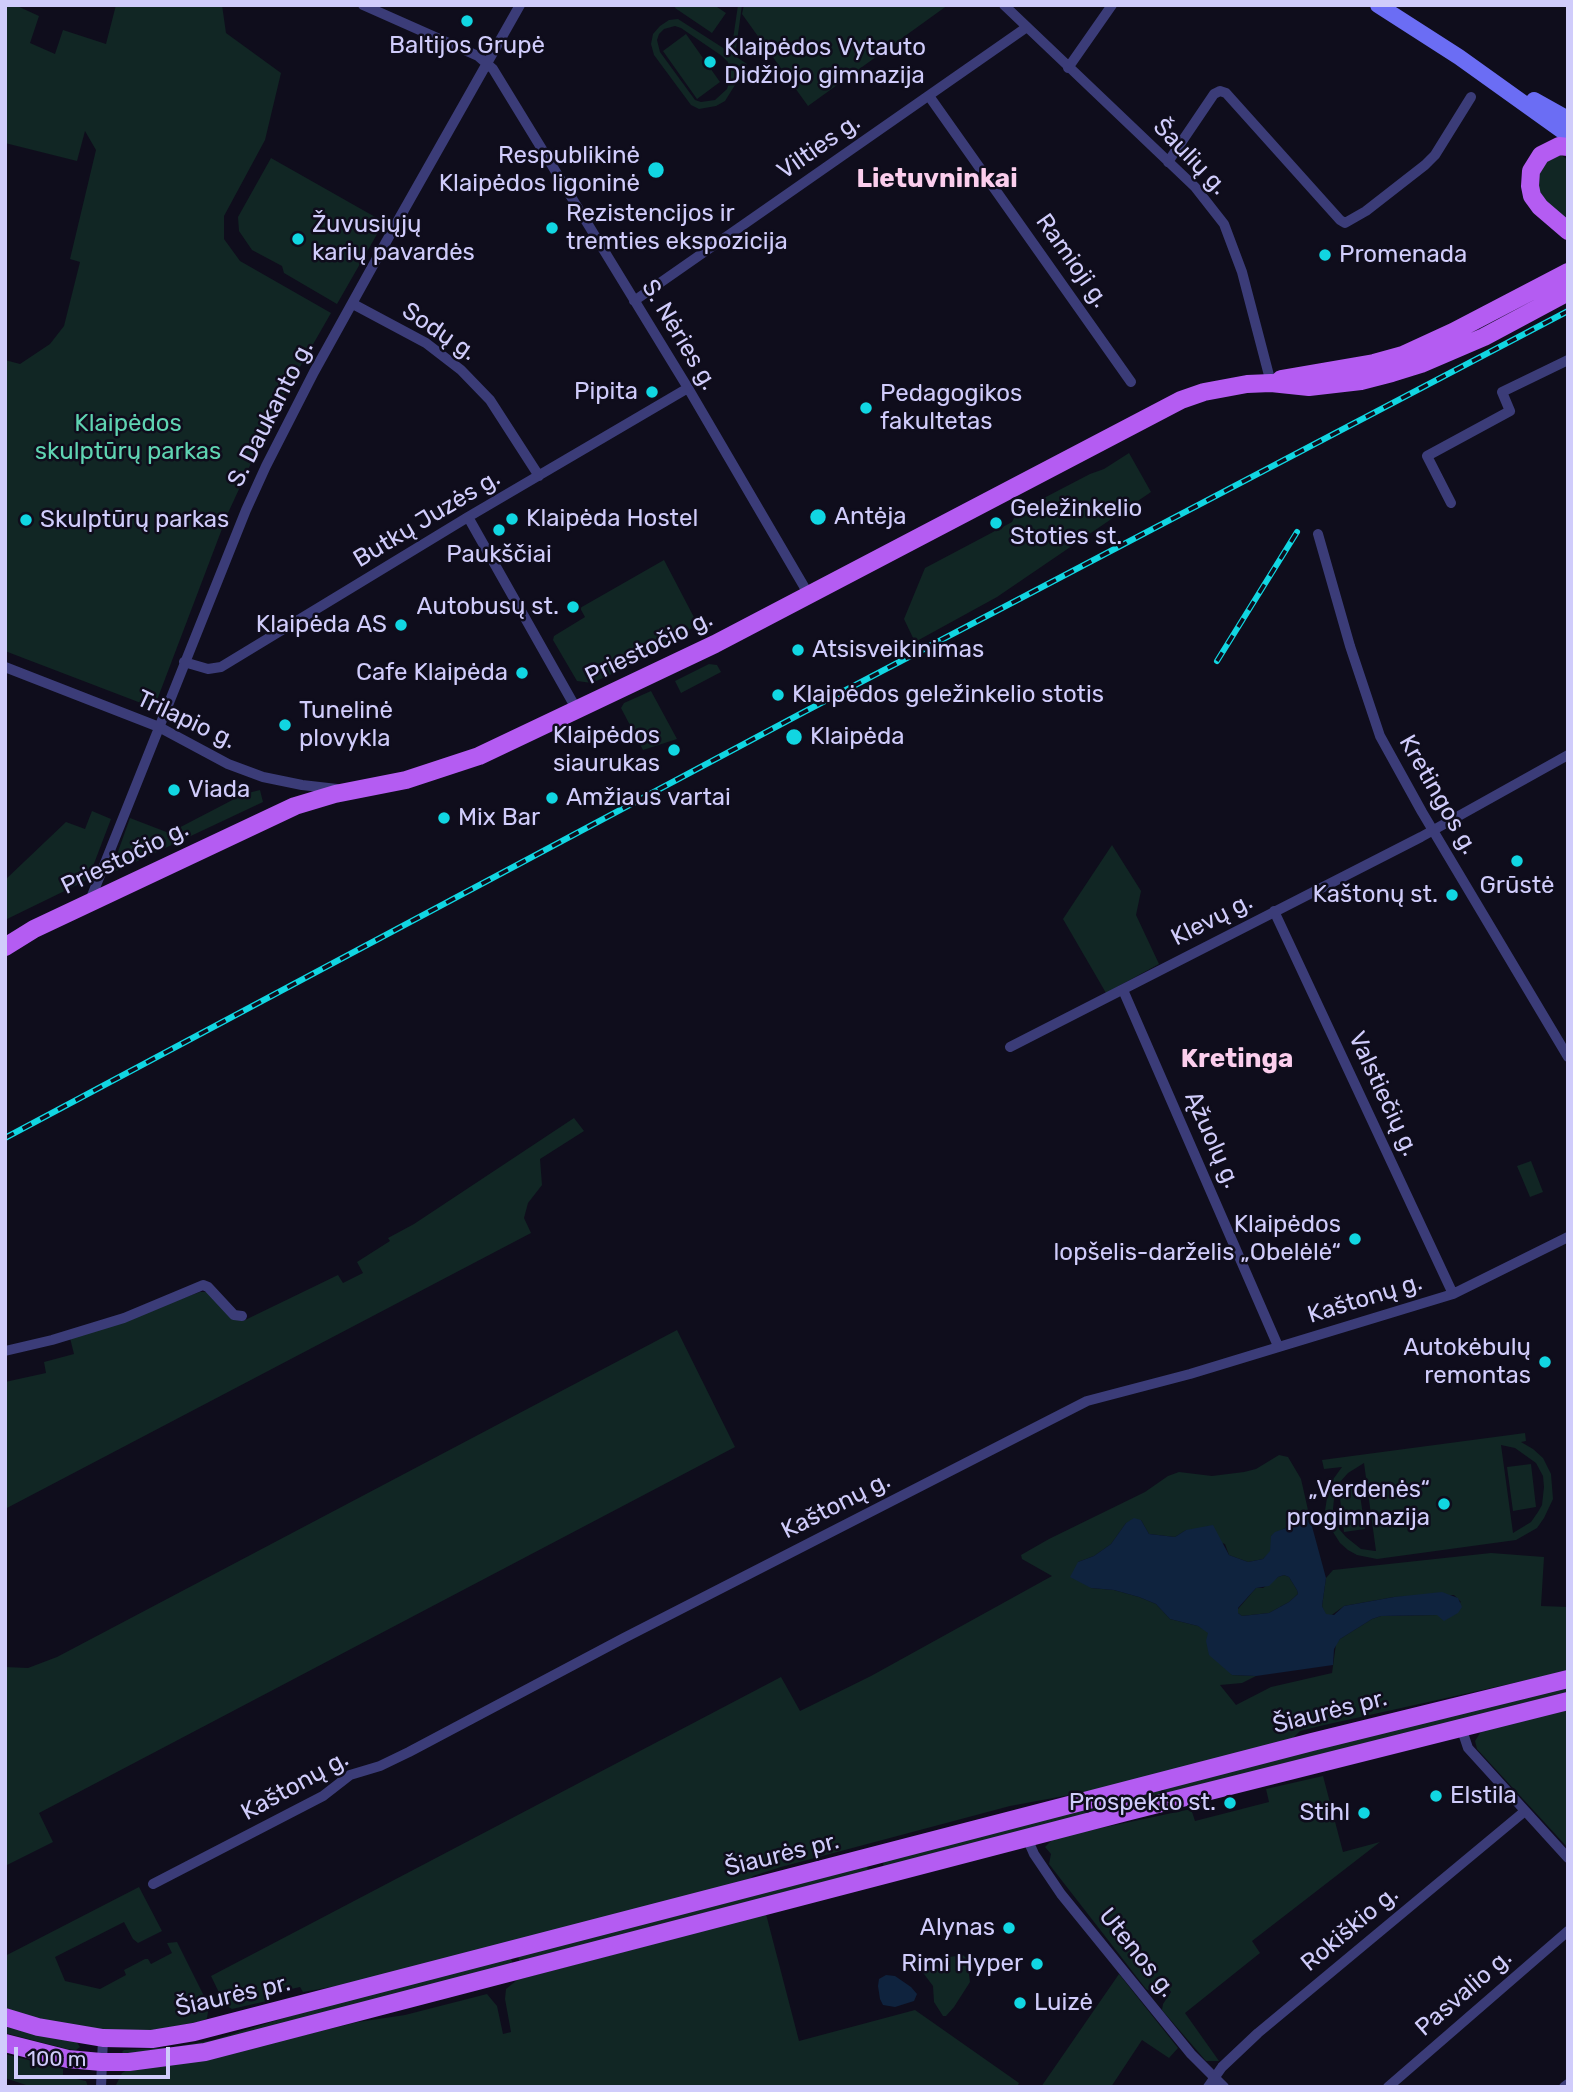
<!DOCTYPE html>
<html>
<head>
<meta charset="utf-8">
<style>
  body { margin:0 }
  #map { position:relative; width:1573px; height:2092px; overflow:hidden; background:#0f0d1c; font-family:Rubik,sans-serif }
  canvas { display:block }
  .frame { position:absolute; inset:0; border:7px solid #d0ccfb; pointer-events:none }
  .scale { position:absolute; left:14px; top:2047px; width:156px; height:32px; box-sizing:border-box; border:4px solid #d0ccfb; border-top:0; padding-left:9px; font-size:21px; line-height:24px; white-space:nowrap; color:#d0ccfb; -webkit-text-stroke:5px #0f0d1c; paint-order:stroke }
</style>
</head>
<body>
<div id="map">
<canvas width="1573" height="2092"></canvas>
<div class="frame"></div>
<div class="scale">100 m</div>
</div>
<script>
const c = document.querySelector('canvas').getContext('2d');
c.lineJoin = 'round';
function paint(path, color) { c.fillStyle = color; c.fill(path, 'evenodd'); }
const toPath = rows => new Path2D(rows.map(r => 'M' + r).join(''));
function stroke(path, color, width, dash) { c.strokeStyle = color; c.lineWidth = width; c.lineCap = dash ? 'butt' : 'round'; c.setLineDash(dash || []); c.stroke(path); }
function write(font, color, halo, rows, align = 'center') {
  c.font = font + ' Rubik,sans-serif'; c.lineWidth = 5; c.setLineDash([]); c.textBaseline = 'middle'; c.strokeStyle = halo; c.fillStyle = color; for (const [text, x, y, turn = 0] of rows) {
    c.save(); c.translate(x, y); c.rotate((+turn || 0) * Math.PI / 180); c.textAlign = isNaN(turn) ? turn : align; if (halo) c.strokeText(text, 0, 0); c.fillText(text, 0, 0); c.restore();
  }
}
paint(toPath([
  [5,5,15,5,39,16,30,43,55,54,63,30,106,44,116,5,222,5,226,33,281,73,265,140,224,216,224,239,240,261,331,313,277,407,228,513,154,708,5,651,5,360,20,364,50,344,64,326,80,262,70,259,96,150,85,131,77,161,5,143],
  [676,5,714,5,726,13,712,33,675,8],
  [738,5,742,5,735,56,747,64,743,70,735,65,735,85,725,101,716,106,699,109,691,105,654,55,651,44,653,34,660,26,669,20,678,19,731,53],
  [675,26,681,28,722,56,728,62,729,83,727,89,715,100,701,102,695,100,660,52,657,40,659,34,664,29],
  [744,5,948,5,808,106,742,14],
  [686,34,720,82,697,99,663,51],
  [1558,153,1568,160,1568,222,1546,202,1538,192,1536,176,1543,161],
  [271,158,384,222,337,304,284,273,282,266,252,250,239,231,238,217],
  [1129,453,1151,492,997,597,915,642,904,619,925,568,1012,522,1017,512,1090,474,1104,469],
  [664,560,698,625,661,645,638,662,592,683,577,681,553,640,554,636,585,617,580,608],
  [709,664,717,665,721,672,681,693,675,681],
  [651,691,677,739,643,750,621,708,624,703],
  [260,790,263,802,110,874,130,818,169,833,244,794],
  [92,811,111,819,90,874,85,881,5,920,5,880,66,822,85,829],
  [1112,845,1141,891,1136,915,1159,964,1106,993,1063,919],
  [574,1118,584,1131,540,1159,542,1185,528,1203,524,1218,531,1233,5,1509,5,1382,46,1373,44,1362,74,1354,70,1338,200,1292,207,1292,243,1321,338,1275,343,1283,363,1273,357,1262,390,1241,388,1238,414,1224],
  [1531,1161,1543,1192,1530,1197,1517,1166],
  [677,1330,735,1447,39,1813,53,1842,5,1866,5,1667,28,1668,57,1657],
  [1525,1433,1526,1441,1521,1442,1533,1449,1543,1458,1551,1474,1553,1499,1544,1518,1537,1528,1516,1540,1377,1559,1357,1555,1348,1550,1340,1543,1328,1524,1325,1511,1329,1485,1342,1467,1324,1469,1322,1460],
  [1501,1445,1515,1448,1536,1463,1543,1476,1544,1487,1542,1505,1538,1512,1531,1522,1513,1533],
  [1364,1463,1376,1551,1375,1551,1361,1549,1346,1537,1339,1529,1333,1509,1334,1499,1340,1482,1348,1473],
  [1279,1455,1288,1457,1301,1479,1310,1519,1289,1526,1271,1536,1271,1551,1263,1559,1248,1562,1229,1555,1225,1544,1186,1530,1175,1537,1149,1534,1141,1520,1126,1523,1111,1544,1094,1556,1078,1562,1091,1588,1114,1590,1139,1597,1156,1604,1170,1619,1198,1626,1209,1632,1232,1675,1256,1676,1242,1683,1220,1685,1236,1705,1271,1687,1332,1673,1336,1644,1340,1639,1372,1619,1381,1616,1437,1615,1461,1602,1454,1595,1394,1597,1344,1606,1329,1617,1325,1614,1322,1606,1326,1578,1333,1570,1491,1553,1544,1557,1541,1606,1568,1607,1568,1671,1320,1726,1300,1731,1292,1739,1091,1791,1010,1806,781,1867,753,1876,748,1882,366,1981,303,1992,300,1987,270,1994,271,2000,232,2009,225,2005,211,1976,781,1677,800,1711,871,1676,1052,1576,1022,1559,1021,1555,1049,1539,1145,1492,1168,1476,1179,1472,1212,1476,1244,1472,1256,1469],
  [1531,1464,1536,1507,1513,1511,1507,1467],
  [1359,1488,1365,1529,1344,1532,1339,1490],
  [1284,1575,1289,1577,1297,1590,1298,1594,1289,1602,1269,1613,1242,1616,1238,1613,1238,1609,1256,1588,1263,1588,1278,1577],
  [1568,1686,1568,1695,885,1868,883,1865,884,1861,1096,1804],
  [1568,1708,1568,1848,1477,1749,1475,1741,1482,1730],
  [1323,1776,1343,1852,1380,1842,1252,1941,1260,1953,1185,2013,1219,2061,1206,2061,1162,2010,1163,2004,1171,1992,1167,1986,1155,1994,1146,1989,1049,1864,1051,1854,1045,1847,1054,1838,1191,1809,1195,1821,1269,1802,1266,1789],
  [866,1863,869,1873,520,1964,518,1956],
  [139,1887,162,1931,138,1943,133,1939,124,1922,55,1957,65,1981,100,1989,126,1975,124,1970,145,1959,148,1959,151,1964,172,1953,167,1943,177,1942,209,2006,207,2018,203,2021,155,2030,107,2030,46,2022,5,2010,5,1956],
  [766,1914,799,2041,915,2010,1019,2083,1017,2087,115,2087,122,2073,129,2069,275,2042,358,2022,405,2015,487,1994,497,2006,503,2034,511,2032,505,1999,506,1989,517,1980],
  [963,1955,967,1959,970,1982,954,2007,946,2016,943,2016,934,2002,933,1986,918,1966,936,1959],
  [511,1958,513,1965,221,2041,124,2054,122,2052,124,2050,173,2047,213,2040,320,2007],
  [1119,1974,1178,2048,1169,2058,1142,2040,1111,2087,1041,2087],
  [5,2024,76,2041,80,2047,76,2050,67,2049,5,2033],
  [5,2054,63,2069,63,2076,86,2081,88,2087,32,2087,5,2078]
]), '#112624');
paint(toPath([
  [1134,1518,1141,1520,1149,1534,1175,1537,1186,1530,1213,1525,1229,1555,1248,1562,1263,1559,1270,1551,1271,1536,1275,1532,1310,1519,1326,1578,1322,1606,1326,1614,1334,1615,1344,1606,1394,1597,1442,1592,1458,1598,1462,1607,1458,1613,1444,1621,1437,1615,1381,1616,1372,1619,1340,1639,1334,1649,1333,1665,1256,1676,1232,1675,1209,1655,1206,1641,1208,1633,1198,1626,1170,1619,1156,1604,1139,1597,1114,1590,1091,1588,1070,1577,1078,1562,1094,1556,1111,1544,1126,1523],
  [1284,1575,1289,1577,1297,1590,1298,1594,1289,1602,1269,1613,1242,1616,1238,1613,1238,1608,1256,1588,1269,1586,1278,1577],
  [886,1975,895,1976,911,1987,917,1994,914,2001,895,2007,883,2005,880,1999,878,1986,879,1979]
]), '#0f233e');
stroke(toPath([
  [363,5,478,56,493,69,688,388,809,595],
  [1004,5,1195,187,1224,224,1242,272,1271,383],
  [1068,68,1112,5],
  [929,96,1131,382],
  [1168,162,1214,94,1220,91,1226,93,1340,220,1345,223,1366,211,1425,165,1435,155,1471,97],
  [634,301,1027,27],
  [353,304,426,343,461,370,490,400,539,476],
  [1451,503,1427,456,1510,411,1502,392,1568,360],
  [468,517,577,710],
  [1318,534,1350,646,1380,736,1422,812,1568,1057],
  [184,662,208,669,221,667,468,517,688,388],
  [5,667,159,727,228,764,263,777,302,785,337,789],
  [89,903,246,510,266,466,314,372,396,224,520,5],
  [1274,911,1453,1294],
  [1123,990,1278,1346],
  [1010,1047,1421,837,1568,755],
  [5,1351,52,1340,124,1318,203,1285,208,1287,234,1315,242,1316],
  [1461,1727,1468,1748,1568,1858],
  [1027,1838,1034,1854,1061,1894,1191,2054,1224,2087],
  [153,1884,323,1796,350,1775,380,1766,409,1752,624,1638,1087,1401,1190,1374,1453,1294,1568,1237],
  [101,2087,103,2038],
  [1208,2087,1222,2067,1258,2033,1525,1811],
  [1388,2087,1568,1931],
  [1564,2087,1568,2084]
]), '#3b3c78', 10);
stroke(toPath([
  [1378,5,1459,57,1568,135],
  [1534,100,1568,119]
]), '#6b6df4', 16);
stroke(toPath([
  [1568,147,1559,146,1541,155,1531,171,1530,186,1532,196,1540,207,1568,231],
  [1281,379,1374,363,1403,355,1453,332,1568,272],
  [5,947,34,929,295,806,335,794,406,780,479,756,715,644,1181,400,1204,392,1247,384,1271,383,1309,387,1361,381,1392,373,1421,364,1484,337,1568,292],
  [5,2017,38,2027,103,2038,152,2039,194,2032,1312,1742,1568,1679],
  [5,2043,68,2059,101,2062,129,2062,205,2052,1126,1812,1568,1701]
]), '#b45cf2', 18);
const rail = toPath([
  [1217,661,1297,532],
  [5,1138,802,713,1568,311]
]);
stroke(rail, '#11d6e2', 6);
stroke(rail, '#0f0d1c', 3.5, [10]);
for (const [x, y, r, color] of [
  [467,21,7,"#11d6e2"],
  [710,62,7,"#11d6e2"],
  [656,170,9,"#11d6e2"],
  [552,228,7,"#11d6e2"],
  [298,239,7,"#11d6e2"],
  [1325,255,7,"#11d6e2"],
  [652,392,7,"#11d6e2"],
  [866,408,7,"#11d6e2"],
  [818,517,9,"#11d6e2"],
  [512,519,7,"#11d6e2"],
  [26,520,7,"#11d6e2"],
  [996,523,7,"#11d6e2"],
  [499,530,7,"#11d6e2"],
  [573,607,7,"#11d6e2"],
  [401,625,7,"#11d6e2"],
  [798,650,7,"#11d6e2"],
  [522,673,7,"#11d6e2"],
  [778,695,7,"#11d6e2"],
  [285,725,7,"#11d6e2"],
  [794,737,9,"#11d6e2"],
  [674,750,7,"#11d6e2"],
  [174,790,7,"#11d6e2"],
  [552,798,7,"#11d6e2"],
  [444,818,7,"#11d6e2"],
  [1517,861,7,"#11d6e2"],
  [1452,895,7,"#11d6e2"],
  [1355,1239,7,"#11d6e2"],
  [1545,1362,7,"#11d6e2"],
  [1444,1504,7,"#11d6e2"],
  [1436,1796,7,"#11d6e2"],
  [1230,1803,7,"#11d6e2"],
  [1364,1813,7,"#11d6e2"],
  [1009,1928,7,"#11d6e2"],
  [1037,1964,7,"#11d6e2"],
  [1020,2003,7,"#11d6e2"]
]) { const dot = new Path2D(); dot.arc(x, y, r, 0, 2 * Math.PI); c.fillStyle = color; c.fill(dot); stroke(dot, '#0f0d1c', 2.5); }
write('24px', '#d0ccfb', '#0f0d1c', [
  ["Baltijos Grupė",467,46,"center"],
  ["Klaipėdos Vytauto",724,48],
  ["Didžiojo gimnazija",724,76],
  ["Respublikinė",640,156,"right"],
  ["Klaipėdos ligoninė",640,184,"right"],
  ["Rezistencijos ir",566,214],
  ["tremties ekspozicija",566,242],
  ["Žuvusiųjų",312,225],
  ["karių pavardės",312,253],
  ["Promenada",1339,255],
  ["Pipita",638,392,"right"],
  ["Pedagogikos",880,394],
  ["fakultetas",880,422],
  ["Geležinkelio",1010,509],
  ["Stoties st.",1010,537],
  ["Antėja",834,517],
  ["Klaipėda Hostel",526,519],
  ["Skulptūrų parkas",40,520],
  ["Paukščiai",499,555,"center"],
  ["Autobusų st.",559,607,"right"],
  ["Klaipėda AS",387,625,"right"],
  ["Atsisveikinimas",812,650],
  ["Cafe Klaipėda",508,673,"right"],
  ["Klaipėdos geležinkelio stotis",792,695],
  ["Tunelinė",299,711],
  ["plovykla",299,739],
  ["Klaipėdos",660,736,"right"],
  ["siaurukas",660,764,"right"],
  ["Klaipėda",810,737],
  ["Viada",188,790],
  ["Amžiaus vartai",566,798],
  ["Mix Bar",458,818],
  ["Grūstė",1517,886,"center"],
  ["Kaštonų st.",1438,895,"right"],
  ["Klaipėdos",1341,1225,"right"],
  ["lopšelis-darželis „Obelėlė“",1341,1253,"right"],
  ["Autokėbulų",1531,1348,"right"],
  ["remontas",1531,1376,"right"],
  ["„Verdenės“",1430,1490,"right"],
  ["progimnazija",1430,1518,"right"],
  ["Elstila",1450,1796],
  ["Prospekto st.",1216,1803,"right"],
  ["Stihl",1350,1813,"right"],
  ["Alynas",995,1928,"right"],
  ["Rimi Hyper",1023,1964,"right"],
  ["Luizė",1034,2003]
], 'left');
write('24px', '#d0ccfb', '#0f0d1c', [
  ["Vilties g.",819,147,-35],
  ["Šaulių g.",1190,157,46],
  ["Ramioji g.",1072,261,55],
  ["Sodų g.",439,332,34],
  ["S. Nėries g.",679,335,59],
  ["S. Daukanto g.",271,414,-63],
  ["Butkų Juzės g.",427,519,-31],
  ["Priestočio g.",649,648,-26],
  ["Trilapio g.",186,720,25],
  ["Kretingos g.",1438,795,60],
  ["Priestočio g.",125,858,-26],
  ["Klevų g.",1212,920,-27],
  ["Valstiečių g.",1383,1094,65],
  ["Ąžuolų g.",1212,1140,66],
  ["Kaštonų g.",1365,1299,-17],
  ["Kaštonų g.",836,1506,-27],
  ["Šiaurės pr.",1330,1712,-14],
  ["Kaštonų g.",295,1786,-29],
  ["Šiaurės pr.",782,1855,-14],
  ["Rokiškio g.",1350,1929,-40],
  ["Utenos g.",1137,1953,51],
  ["Pasvalio g.",1464,1993,-41],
  ["Šiaurės pr.",233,1996,-13]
]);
write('24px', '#5fd4b2', '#0f0d1c', [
  ["Klaipėdos",128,424],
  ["skulptūrų parkas",128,452]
]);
write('bold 26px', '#fbceed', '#0f0d1c', [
  ["Lietuvninkai",937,179],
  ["Kretinga",1237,1059]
]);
</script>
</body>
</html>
